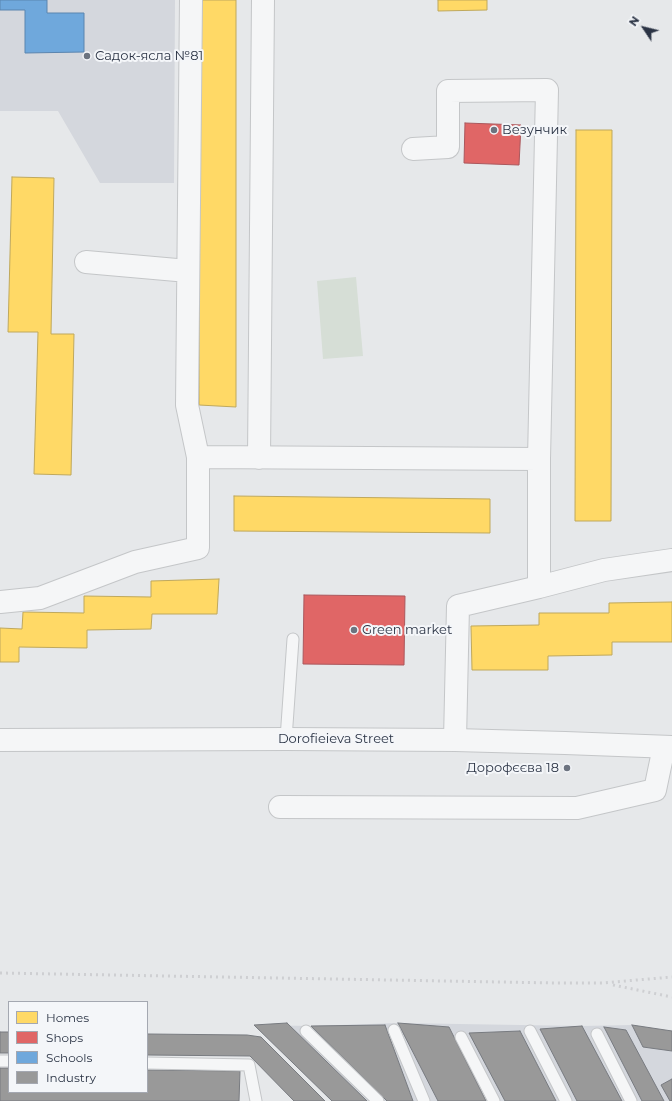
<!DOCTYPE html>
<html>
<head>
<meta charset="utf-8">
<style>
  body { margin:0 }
  #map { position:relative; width:672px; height:1101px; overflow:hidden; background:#e6e8ea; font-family:Montserrat,sans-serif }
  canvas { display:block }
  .legend { position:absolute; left:8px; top:1001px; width:140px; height:92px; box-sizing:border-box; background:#f4f6f9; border:1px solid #a4a8b1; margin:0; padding:5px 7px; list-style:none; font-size:12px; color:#2b3445 }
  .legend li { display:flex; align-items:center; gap:8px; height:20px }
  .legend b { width:20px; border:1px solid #a4a8b1 }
  .north { position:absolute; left:624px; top:8px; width:40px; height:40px; -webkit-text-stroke:3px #f4f6f9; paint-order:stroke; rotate:305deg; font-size:11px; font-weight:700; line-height:16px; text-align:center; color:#2b3445 }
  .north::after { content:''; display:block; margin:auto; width:14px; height:18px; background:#2b3445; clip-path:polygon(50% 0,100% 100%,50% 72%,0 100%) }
</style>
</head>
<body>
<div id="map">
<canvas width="672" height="1101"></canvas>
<ul class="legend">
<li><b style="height:11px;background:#ffd966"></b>Homes</li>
<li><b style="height:11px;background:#e06666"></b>Shops</li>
<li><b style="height:11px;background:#6fa8dc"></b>Schools</li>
<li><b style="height:11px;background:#999"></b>Industry</li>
</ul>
<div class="north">N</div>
</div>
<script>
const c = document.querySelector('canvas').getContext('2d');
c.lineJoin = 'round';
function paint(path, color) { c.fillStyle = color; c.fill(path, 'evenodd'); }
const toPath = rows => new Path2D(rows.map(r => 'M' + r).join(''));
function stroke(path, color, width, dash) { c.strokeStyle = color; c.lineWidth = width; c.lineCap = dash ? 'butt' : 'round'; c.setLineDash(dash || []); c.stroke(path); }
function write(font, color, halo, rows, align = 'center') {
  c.font = font + ' Montserrat,sans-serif'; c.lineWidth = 4; c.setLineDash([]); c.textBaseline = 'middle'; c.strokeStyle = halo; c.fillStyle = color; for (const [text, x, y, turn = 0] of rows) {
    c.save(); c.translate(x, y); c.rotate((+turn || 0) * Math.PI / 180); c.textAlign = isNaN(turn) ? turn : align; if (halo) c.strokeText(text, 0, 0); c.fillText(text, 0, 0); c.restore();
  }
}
paint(toPath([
  [0,0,175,0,174,183,100,183,58,111,0,111],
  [398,1023,582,1026,632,1025,672,1031,672,1101,332,1101,255,1025,311,1026]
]), '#d4d7dd');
paint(toPath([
  [356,277,363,356,323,359,317,281]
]), '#d6ded6');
const homes = toPath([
  [200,0,236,0,236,407,199,405,200,0],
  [438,0,487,0,487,10,438,11,438,0],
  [576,130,612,130,611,521,575,521,576,130],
  [12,177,54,178,51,334,74,334,71,475,34,474,38,332,8,332,12,177],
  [234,496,490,499,490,533,234,531,234,496],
  [219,579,217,614,152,614,151,629,87,630,87,648,19,647,19,662,0,662,0,628,22,629,23,612,84,613,84,596,151,597,151,581,219,579],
  [672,602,672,642,612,642,612,655,548,656,548,670,472,670,471,626,539,625,539,613,609,613,609,603,672,602]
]);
paint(homes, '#ffd966');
stroke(homes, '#bfa85c', 1);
const shops = toPath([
  [465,123,521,125,519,165,464,163,465,123],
  [304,595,405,596,404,665,303,664,304,595]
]);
paint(shops, '#e06666');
stroke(shops, '#aa575c', 1);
const schools = toPath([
  [0,0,47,0,47,13,84,13,84,52,25,53,25,10,0,10,0,0]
]);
paint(schools, '#6fa8dc');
stroke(schools, '#5b85af', 1);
const industry = toPath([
  [287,1023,367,1101,332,1101,254,1025,287,1023],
  [398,1023,449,1027,486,1101,438,1101,398,1023],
  [385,1025,413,1101,387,1101,311,1026,385,1025],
  [632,1025,672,1031,672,1051,643,1047,632,1025],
  [582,1026,622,1101,577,1101,540,1029,582,1026],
  [604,1027,626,1030,664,1101,642,1101,604,1027],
  [520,1031,556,1101,505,1101,469,1033,520,1031],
  [0,1032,9,1032,9,1053,0,1053,0,1032],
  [147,1034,247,1035,261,1037,325,1101,294,1101,250,1056,147,1055,147,1034],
  [0,1068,9,1068,9,1092,147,1092,147,1070,240,1071,239,1101,0,1101,0,1068],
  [672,1079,672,1101,670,1101,661,1085,672,1079]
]);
paint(industry, '#999');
stroke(industry, '#787b80', 1);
const service = toPath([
  [286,739,293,639],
  [394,1030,424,1101],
  [306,1031,378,1101],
  [530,1031,566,1101],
  [597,1034,631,1101],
  [461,1037,494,1101],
  [0,1061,9,1061],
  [147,1063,249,1065,256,1101]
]);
const minor = toPath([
  [191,0,187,405,198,457],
  [413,149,448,147,448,91,547,90,539,459],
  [86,262,188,271],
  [259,458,263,0],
  [539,587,604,570,672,560],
  [0,602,40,598,135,562,198,548,198,457,539,459,539,587,458,606,455,740],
  [280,807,577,808,655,790,664,747]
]);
const tertiary = toPath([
  [0,740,286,739,455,740,565,743,672,747]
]);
stroke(service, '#c4c6c8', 13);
stroke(minor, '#c4c6c8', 24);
stroke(tertiary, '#c4c6c8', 24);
stroke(service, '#f5f6f7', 11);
stroke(minor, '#f5f6f7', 22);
stroke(tertiary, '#f5f6f7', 22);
stroke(toPath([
  [0,973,556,983,602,983,672,977],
  [613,985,672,997]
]), '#cecfd2', 3, [2, 4]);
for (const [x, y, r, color] of [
  [87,56,4,"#6c737f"],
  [494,130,4,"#6c737f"],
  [354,630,4,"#6c737f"],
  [567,768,4,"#6c737f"]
]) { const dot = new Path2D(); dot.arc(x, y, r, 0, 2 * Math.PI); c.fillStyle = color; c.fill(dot); stroke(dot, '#f4f6f9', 1.5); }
write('13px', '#2b3445', '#f4f6f9', [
  ["Садок-ясла №81",95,56],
  ["Везунчик",502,130],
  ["Green market",362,630],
  ["Дорофєєва 18",559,768,"right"]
], 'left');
write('13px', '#2b3445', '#f4f6f9', [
  ["Dorofieieva Street",336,739]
]);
</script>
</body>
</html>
